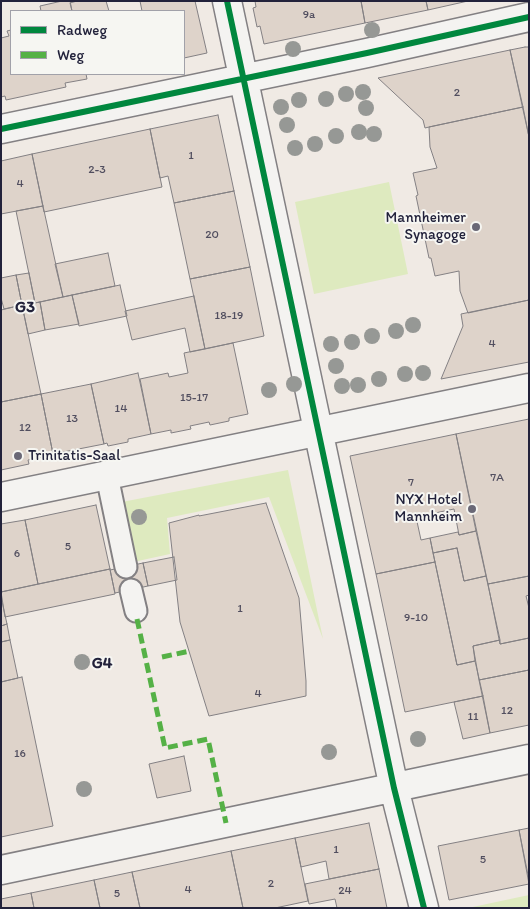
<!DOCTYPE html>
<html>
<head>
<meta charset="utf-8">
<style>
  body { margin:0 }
  #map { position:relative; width:530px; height:909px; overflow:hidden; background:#f0eae4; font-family:Itim,sans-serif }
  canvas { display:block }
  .frame { position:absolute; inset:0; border:2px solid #22223b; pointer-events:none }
  .legend { position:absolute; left:10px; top:10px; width:175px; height:65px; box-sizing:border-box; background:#f6f6f2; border:1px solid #a1a1a9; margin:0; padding:6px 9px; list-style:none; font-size:15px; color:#22223b }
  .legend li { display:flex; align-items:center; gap:10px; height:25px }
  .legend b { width:25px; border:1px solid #a1a1a9 }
</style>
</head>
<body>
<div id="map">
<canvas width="530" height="909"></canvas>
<div class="frame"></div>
<ul class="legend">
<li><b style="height:6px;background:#00873e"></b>Radweg</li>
<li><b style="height:6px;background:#55b146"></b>Weg</li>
</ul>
</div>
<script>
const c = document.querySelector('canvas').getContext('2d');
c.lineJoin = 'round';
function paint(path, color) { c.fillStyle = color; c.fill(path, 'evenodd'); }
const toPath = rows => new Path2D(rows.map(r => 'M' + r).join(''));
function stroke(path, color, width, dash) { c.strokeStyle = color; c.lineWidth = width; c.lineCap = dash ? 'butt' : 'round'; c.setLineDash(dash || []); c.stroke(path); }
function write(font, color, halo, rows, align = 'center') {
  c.font = font + ' Itim,sans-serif'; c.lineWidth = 4; c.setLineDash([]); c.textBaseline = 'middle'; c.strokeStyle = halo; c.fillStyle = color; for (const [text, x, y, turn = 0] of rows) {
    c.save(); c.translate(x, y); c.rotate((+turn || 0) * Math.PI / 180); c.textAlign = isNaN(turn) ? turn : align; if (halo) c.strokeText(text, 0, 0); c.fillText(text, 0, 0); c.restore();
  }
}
paint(toPath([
  [389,182,408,274,314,294,295,202],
  [288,470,323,639,269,497,167,518,170,554,115,566,101,506],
  [529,895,529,908,468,908]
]), '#deeabf');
const building = toPath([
  [62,1,70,1,72,11,41,11,40,6,62,1],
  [77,1,106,1,109,11,72,11,70,3,77,1],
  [140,1,195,1,207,53,184,58,184,11,142,11,140,1],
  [255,1,361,1,365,23,264,44,260,26,257,27,253,8,256,7,255,1],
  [361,1,426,1,428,10,365,23,361,1],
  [426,1,468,1,428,10,426,1],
  [11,30,11,74,86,74,87,79,65,83,66,87,6,100,5,96,1,97,1,38,9,36,7,31,11,30],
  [525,47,529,47,529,137,510,50,525,47],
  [510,50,523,107,429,127,425,128,423,120,378,78,510,50],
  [523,107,529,137,529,300,468,313,460,291,459,271,435,276,431,258,429,258,416,196,418,195,413,173,437,168,430,147,429,127,523,107],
  [218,115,234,191,174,203,168,176,160,178,150,129,218,115],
  [150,129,162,187,44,212,32,154,150,129],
  [32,154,43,206,1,214,1,161,32,154],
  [234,191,250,267,190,279,174,203,234,191],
  [43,206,63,297,35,303,16,211,43,206],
  [108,253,115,286,63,297,55,264,108,253],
  [250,267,264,336,205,349,190,279,250,267],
  [29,273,35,303,22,305,16,275,29,273],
  [16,275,22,305,4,309,1,298,1,278,16,275],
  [120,285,127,316,79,326,72,295,120,285],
  [72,295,79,324,45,330,40,302,72,295],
  [194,296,205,349,190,352,185,328,132,340,125,311,194,296],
  [529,300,529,362,441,379,463,326,461,314,529,300],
  [40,302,45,330,28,334,22,305,40,302],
  [22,305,41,394,1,402,1,310,22,305],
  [233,343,248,414,229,418,229,421,210,425,209,422,190,426,191,429,171,433,171,430,151,434,140,379,168,373,169,377,188,373,184,353,233,343],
  [138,373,151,434,128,439,128,442,108,446,107,443,104,444,91,384,138,373],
  [91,384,104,444,53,454,41,394,91,384],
  [41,394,53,454,28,460,29,464,1,470,1,402,41,394],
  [529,419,529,576,488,584,456,434,529,419],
  [456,434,476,531,459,535,454,509,416,517,421,540,430,538,435,562,376,574,350,456,456,434],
  [266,503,299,598,306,681,306,696,209,716,180,622,169,523,199,515,199,516,266,503],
  [96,505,110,569,38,584,25,520,96,505],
  [25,520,38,584,1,592,1,524,25,520],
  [476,531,486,576,464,581,457,548,433,553,430,538,458,532,459,535,476,531],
  [457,548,464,581,486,576,500,640,473,646,475,661,457,665,433,553,457,548],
  [174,557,177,580,148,586,143,563,174,557],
  [435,562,457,665,475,661,483,696,405,712,376,574,435,562],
  [143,563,148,586,115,593,110,570,143,563],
  [110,569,115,594,5,617,1,592,110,569],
  [529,576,529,595,526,596,529,608,529,638,500,644,488,584,529,576],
  [1,597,7,624,1,626,1,597],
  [7,624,10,640,1,642,1,626,7,624],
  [529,638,529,670,479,680,473,646,500,640,500,644,529,638],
  [10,640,18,678,1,682,1,642,10,640],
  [529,670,529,725,490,733,479,680,529,670],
  [22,677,53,826,1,837,1,682,22,677],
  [483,696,490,733,463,739,454,702,483,696],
  [184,756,191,791,157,798,149,764,184,756],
  [369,823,379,869,329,879,326,861,301,867,295,838,369,823],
  [529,828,529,880,519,830,529,828],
  [519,830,529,884,449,900,438,846,519,830],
  [295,838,308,901,275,908,243,908,231,851,295,838],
  [231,851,243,908,140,908,132,872,231,851],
  [379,869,387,908,337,908,335,899,309,904,305,884,379,869],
  [132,872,140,908,100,908,94,880,132,872],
  [94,880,100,908,34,908,31,893,94,880],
  [31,893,34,908,1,908,1,899,31,893]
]);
paint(building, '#ded3ca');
stroke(building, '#838083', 1);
const service = toPath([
  [107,476,126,567],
  [131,590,136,611]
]);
const minor = toPath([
  [227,1,394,788,424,908],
  [1,129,367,53,529,17],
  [1,497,529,388],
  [1,870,529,759]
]);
stroke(service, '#838083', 25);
stroke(minor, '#838083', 31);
stroke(service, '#f4f3f1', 21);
stroke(minor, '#f4f3f1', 28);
stroke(toPath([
  [137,619,165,748,208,739,226,823],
  [162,657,190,651]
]), '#55b146', 5, [10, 5]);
stroke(toPath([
  [227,1,394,788,424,908],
  [1,129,367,53,529,17]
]), '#00873e', 6);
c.fillStyle = '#969895';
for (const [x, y] of [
  [372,30],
  [293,49],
  [363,92],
  [346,94],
  [326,99],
  [299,100],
  [281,107],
  [366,108],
  [287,125],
  [359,132],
  [374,134],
  [336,136],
  [315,144],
  [295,148],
  [413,325],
  [396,331],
  [372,336],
  [352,342],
  [331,344],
  [336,366],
  [423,373],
  [405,374],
  [379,379],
  [294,384],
  [358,385],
  [342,386],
  [269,390],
  [139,517],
  [82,662],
  [418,739],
  [329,752],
  [84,789]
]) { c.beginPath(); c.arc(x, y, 8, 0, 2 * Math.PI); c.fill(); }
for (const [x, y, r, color] of [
  [476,227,5,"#6a6876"],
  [18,456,5,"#6a6876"],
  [472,509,5,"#6a6876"]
]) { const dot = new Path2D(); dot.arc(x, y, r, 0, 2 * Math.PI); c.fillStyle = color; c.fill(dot); stroke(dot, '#f6f6f2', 2); }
write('12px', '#514e5f', null, [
  ["9a",309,15],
  ["2",457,93],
  ["1",191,156],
  ["2-3",97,170],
  ["4",20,184],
  ["20",212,235],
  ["18-19",229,316],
  ["4",492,344],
  ["15-17",194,398],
  ["14",121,409],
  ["13",72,419],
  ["12",25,428],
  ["7A",497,478],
  ["7",411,483],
  ["5",68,547],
  ["6",17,554],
  ["1",240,609],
  ["9-10",416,618],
  ["4",258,694],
  ["12",507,711],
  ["11",473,717],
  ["16",20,754],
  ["1",336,850],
  ["5",483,860],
  ["2",271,884],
  ["4",188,890],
  ["24",345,891],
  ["5",117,894]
]);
write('15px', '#22223b', '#f6f6f2', [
  ["Mannheimer",466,218],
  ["Synagoge",466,235],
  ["Trinitatis-Saal",28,456,"left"],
  ["NYX Hotel",462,500],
  ["Mannheim",462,517]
], 'right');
write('bold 16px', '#22223b', '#f6f6f2', [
  ["G3",25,308],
  ["G4",102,664]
]);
</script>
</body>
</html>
